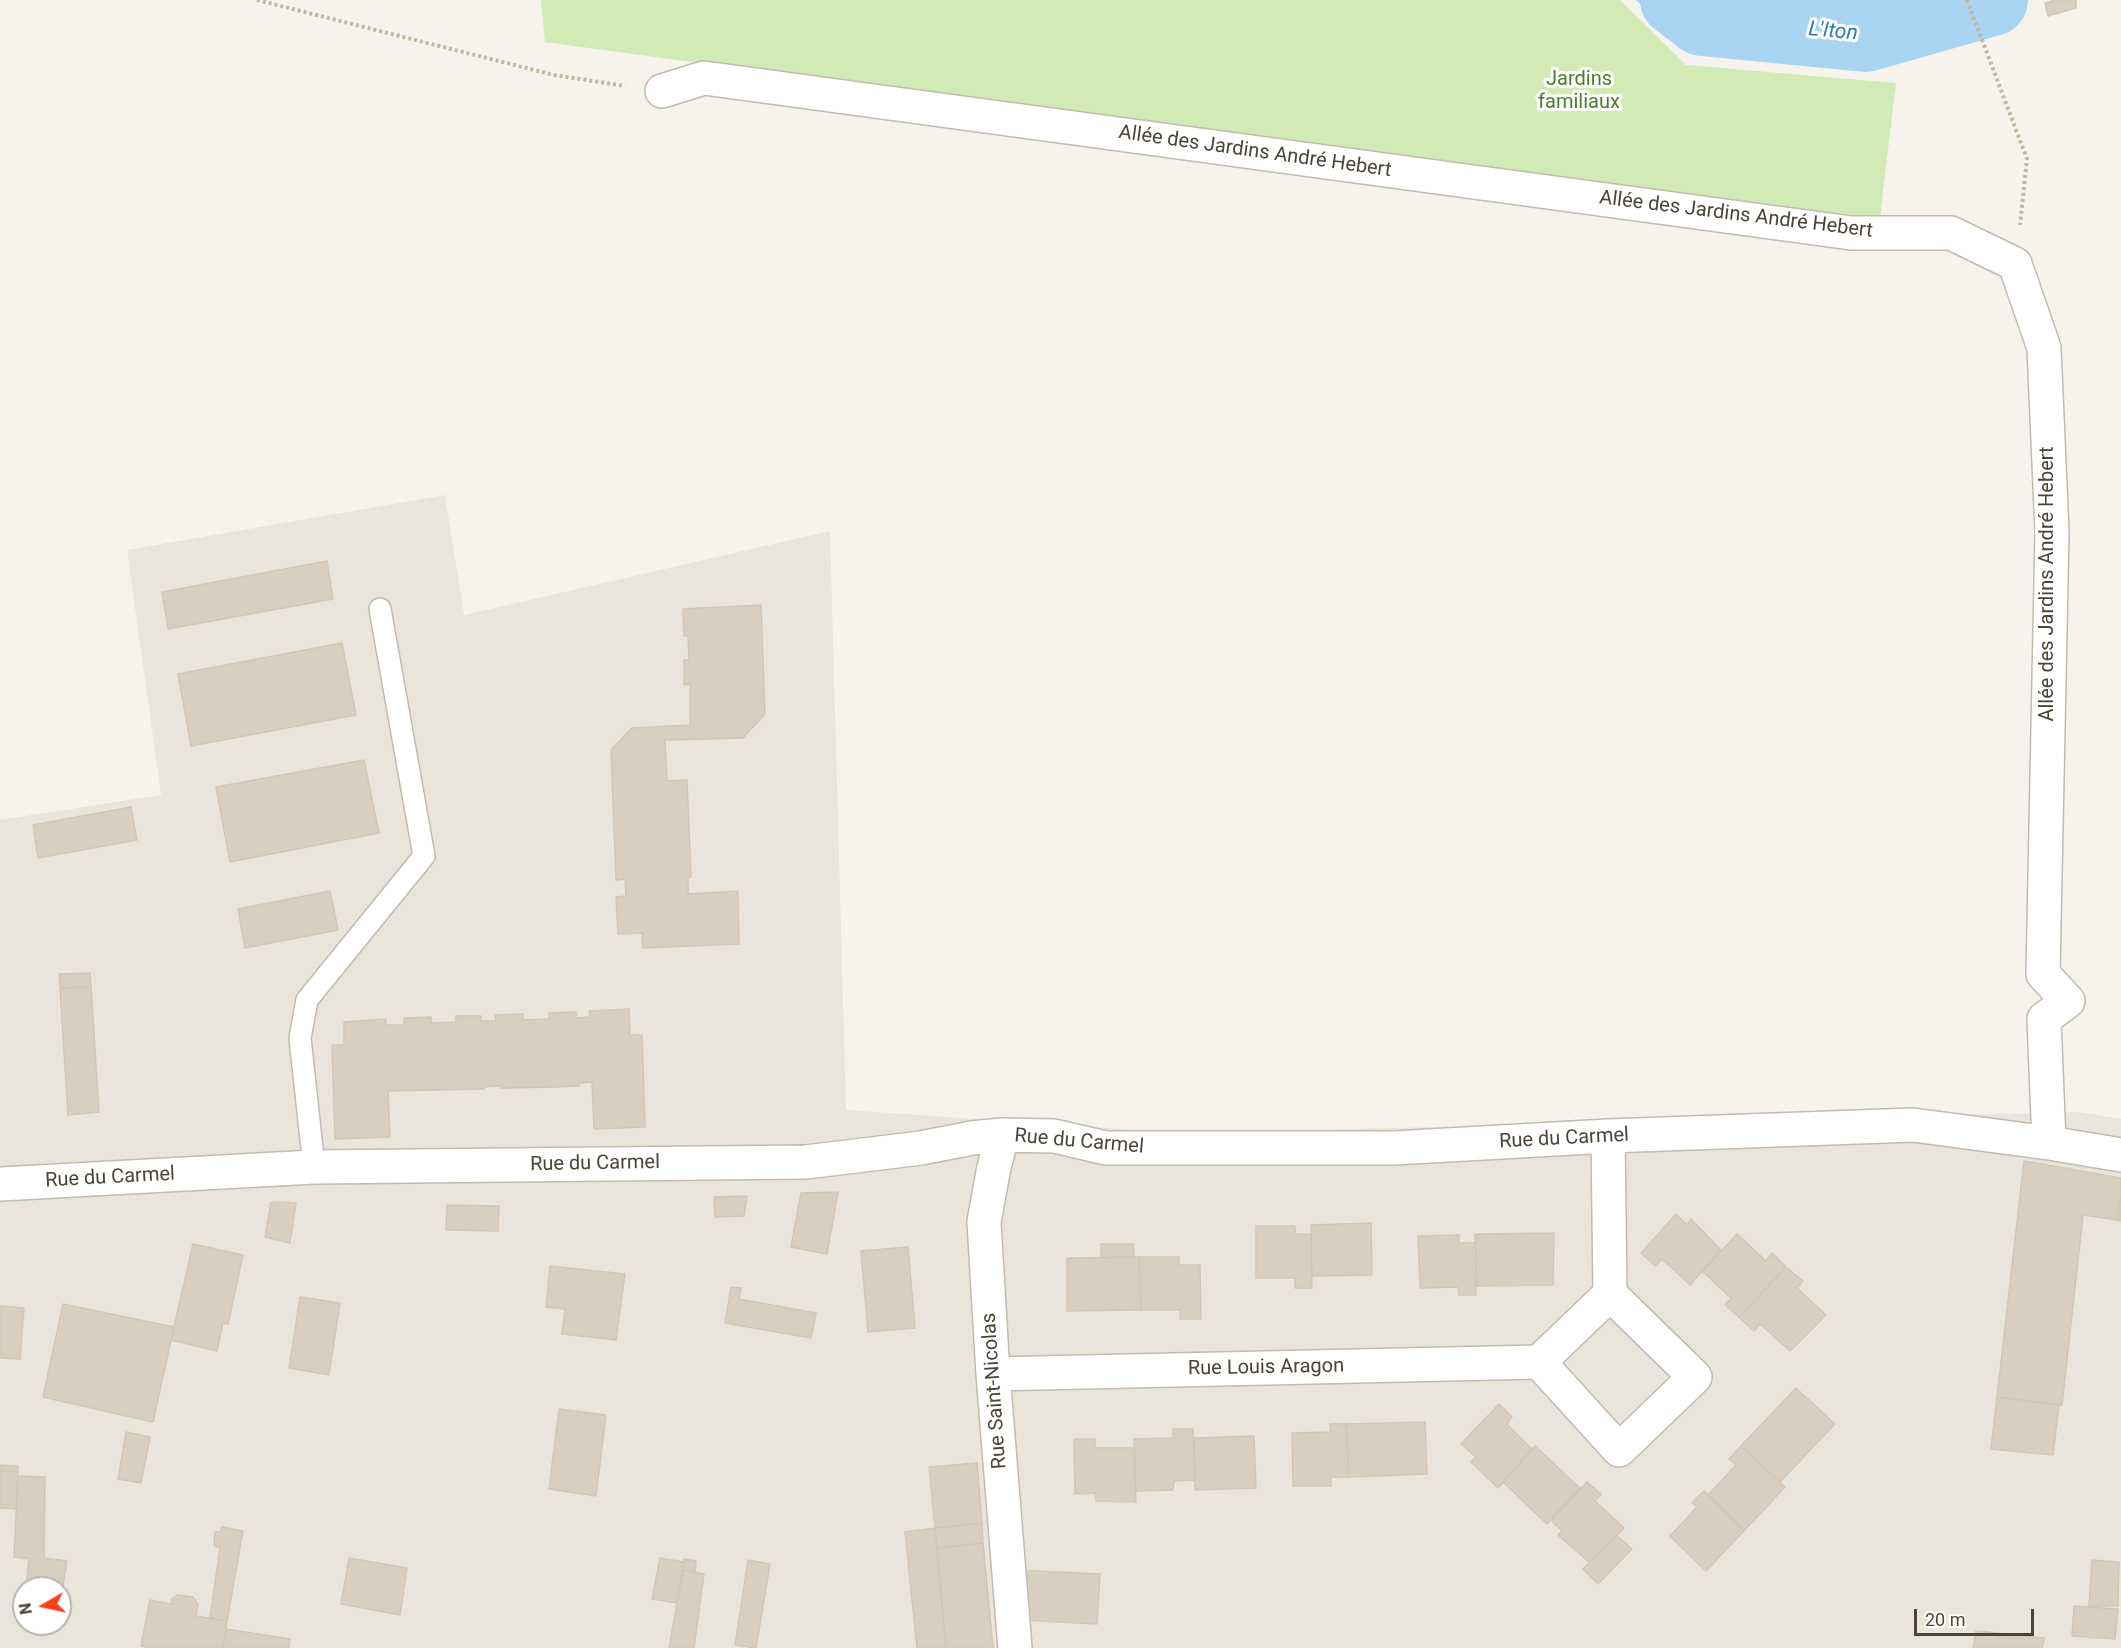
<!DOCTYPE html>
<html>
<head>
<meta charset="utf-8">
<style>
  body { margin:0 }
  #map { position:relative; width:2121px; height:1648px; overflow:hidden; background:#f6f3ec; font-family:Roboto,sans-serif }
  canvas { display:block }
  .north { position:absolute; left:12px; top:1576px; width:60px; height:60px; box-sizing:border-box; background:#fff; border:2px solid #b7b4b0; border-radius:50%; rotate:261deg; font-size:16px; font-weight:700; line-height:24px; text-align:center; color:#4b4439 }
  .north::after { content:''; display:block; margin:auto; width:21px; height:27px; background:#fc3f1d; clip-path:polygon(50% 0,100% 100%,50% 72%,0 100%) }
  .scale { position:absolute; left:1914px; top:1609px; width:120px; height:27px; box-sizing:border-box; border:3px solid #4b4439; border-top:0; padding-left:8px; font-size:18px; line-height:21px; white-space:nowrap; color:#4b4439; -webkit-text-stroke:4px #fff; paint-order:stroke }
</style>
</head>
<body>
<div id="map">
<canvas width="2121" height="1648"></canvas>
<div class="north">N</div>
<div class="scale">20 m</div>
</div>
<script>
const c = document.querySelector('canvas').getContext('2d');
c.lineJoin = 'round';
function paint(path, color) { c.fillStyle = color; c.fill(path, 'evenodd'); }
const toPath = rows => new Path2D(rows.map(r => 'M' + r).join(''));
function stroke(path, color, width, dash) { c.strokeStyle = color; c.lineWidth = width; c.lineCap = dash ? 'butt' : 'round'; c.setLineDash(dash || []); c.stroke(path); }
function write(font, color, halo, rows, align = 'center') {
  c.font = font + ' Roboto,sans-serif'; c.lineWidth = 6; c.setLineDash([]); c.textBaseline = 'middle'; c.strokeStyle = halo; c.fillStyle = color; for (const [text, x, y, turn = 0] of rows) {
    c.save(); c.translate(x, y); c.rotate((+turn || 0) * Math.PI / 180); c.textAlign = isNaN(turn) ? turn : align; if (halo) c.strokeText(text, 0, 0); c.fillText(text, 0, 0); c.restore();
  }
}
paint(toPath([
  [445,495,464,615,830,531,846,1110,1180,1133,2079,1112,2121,1119,2121,1648,0,1648,0,820,161,795,127,550],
  [24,1588,60,1588,60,1624,24,1624]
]), '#eae5da');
paint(toPath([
  [541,0,1620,0,1686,65,1896,83,1879,225,545,42]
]), '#d2eab5');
paint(toPath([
  [1636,0,1952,0,1973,39,1938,51,1874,59,1800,58,1729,54,1712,50,1676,37,1668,31]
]), '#a9d4f2');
stroke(toPath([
  [1676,0,1702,20,1866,36,1992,0]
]), '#a9d4f2', 72);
const building = toPath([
  [2055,0,2076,0,2076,8,2048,16,2045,3,2055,0],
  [327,561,333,599,168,629,162,592,327,561],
  [761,605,765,714,743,738,665,740,667,781,687,780,691,877,688,877,688,894,738,891,739,944,643,948,642,933,618,934,616,897,626,896,625,879,616,880,611,750,632,728,690,725,690,684,684,685,684,660,689,660,688,636,684,636,683,609,761,605],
  [342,643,356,715,191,746,178,674,342,643],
  [364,760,379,833,230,862,216,787,364,760],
  [131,807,137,840,38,858,33,825,131,807],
  [330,891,338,930,245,948,238,909,330,891],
  [90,973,91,987,60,988,59,974,90,973],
  [91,987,99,1112,68,1115,60,988,91,987],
  [629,1009,630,1035,642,1035,645,1127,594,1129,592,1082,579,1083,579,1086,556,1087,501,1088,500,1086,484,1087,484,1089,388,1091,390,1137,335,1139,332,1045,344,1045,344,1022,386,1019,386,1025,404,1025,404,1018,431,1017,431,1023,456,1022,456,1016,481,1016,481,1021,496,1021,495,1015,523,1014,523,1020,549,1019,549,1013,576,1012,576,1018,590,1017,589,1011,629,1009],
  [2024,1161,2121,1178,2121,1194,2117,1220,2083,1215,2062,1405,1997,1397,2024,1161],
  [838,1192,827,1254,791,1247,801,1193,838,1192],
  [2121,1194,2121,1221,2117,1220,2121,1194],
  [747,1196,744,1216,715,1217,714,1197,747,1196],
  [271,1202,296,1203,290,1243,265,1237,271,1202],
  [447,1205,499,1206,498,1231,446,1230,447,1205],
  [1676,1214,1687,1225,1691,1219,1721,1250,1690,1285,1662,1259,1655,1266,1641,1253,1676,1214],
  [1371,1223,1372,1275,1312,1276,1311,1225,1371,1223],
  [1256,1226,1295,1226,1296,1234,1311,1234,1312,1288,1295,1288,1295,1278,1256,1278,1256,1226],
  [1554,1233,1553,1285,1477,1286,1475,1234,1554,1233],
  [1737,1234,1766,1261,1772,1253,1786,1267,1739,1317,1725,1305,1731,1298,1702,1271,1737,1234],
  [1459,1235,1459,1243,1476,1243,1476,1295,1459,1295,1458,1287,1420,1288,1418,1236,1459,1235],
  [193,1244,243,1255,228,1324,223,1323,217,1351,171,1340,193,1244],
  [1101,1244,1133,1244,1134,1257,1101,1258,1101,1244],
  [908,1247,915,1328,868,1332,861,1251,908,1247],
  [1139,1257,1179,1257,1179,1265,1200,1265,1201,1319,1180,1319,1180,1310,1141,1310,1139,1257],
  [1139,1257,1141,1310,1067,1311,1067,1258,1139,1257],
  [550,1266,625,1274,616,1340,562,1334,565,1309,546,1307,550,1266],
  [1786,1267,1803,1281,1797,1288,1826,1315,1790,1351,1760,1324,1754,1331,1739,1317,1786,1267],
  [731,1287,741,1288,739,1299,816,1313,811,1338,725,1323,731,1287],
  [300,1297,340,1303,329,1375,289,1368,300,1297],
  [63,1304,174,1327,153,1422,43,1397,63,1304],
  [0,1306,24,1308,20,1359,0,1358,0,1306],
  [1796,1388,1835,1424,1780,1482,1741,1446,1796,1388],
  [1997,1397,2059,1405,2053,1455,1991,1449,1997,1397],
  [1499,1404,1512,1417,1507,1424,1532,1449,1498,1488,1471,1462,1476,1457,1461,1444,1499,1404],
  [559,1409,606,1415,596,1496,549,1489,559,1409],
  [1425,1422,1427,1474,1349,1477,1346,1424,1425,1422],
  [1330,1424,1346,1424,1349,1477,1331,1477,1331,1486,1293,1486,1292,1433,1331,1432,1330,1424],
  [1173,1429,1193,1429,1195,1480,1174,1481,1173,1490,1136,1491,1134,1439,1173,1438,1173,1429],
  [126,1432,150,1437,141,1483,118,1479,126,1432],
  [1254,1436,1256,1488,1195,1490,1194,1438,1254,1436],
  [1074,1439,1095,1439,1095,1448,1134,1448,1136,1502,1096,1501,1096,1493,1075,1494,1074,1439],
  [1535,1446,1580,1488,1547,1524,1503,1482,1535,1446],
  [1741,1446,1785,1487,1744,1531,1708,1495,1736,1465,1729,1459,1741,1446],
  [977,1463,982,1523,935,1528,929,1467,977,1463],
  [0,1465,18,1466,18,1472,0,1471,0,1465],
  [0,1471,18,1472,16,1509,0,1508,0,1471],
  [18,1476,45,1477,44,1558,67,1561,60,1604,60,1588,26,1588,29,1559,14,1557,18,1476],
  [1587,1482,1601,1494,1595,1501,1624,1528,1589,1562,1558,1535,1562,1531,1551,1520,1587,1482],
  [1704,1491,1744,1531,1706,1571,1670,1536,1697,1507,1692,1503,1704,1491],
  [982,1523,983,1543,937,1548,935,1528,982,1523],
  [222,1527,243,1531,227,1621,210,1618,220,1548,214,1546,215,1532,220,1532,222,1527],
  [935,1528,946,1648,917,1648,905,1532,935,1528],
  [1616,1535,1632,1549,1598,1584,1583,1569,1616,1535],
  [983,1543,993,1648,946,1648,937,1548,983,1543],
  [349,1558,407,1568,400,1615,341,1604,349,1558],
  [660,1558,684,1562,677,1603,652,1599,660,1558],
  [684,1559,696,1561,695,1572,683,1570,684,1559],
  [748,1560,770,1564,756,1648,735,1645,748,1560],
  [2092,1560,2119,1562,2118,1606,2089,1606,2092,1560],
  [683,1570,704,1574,694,1648,669,1648,683,1570],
  [1014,1570,1100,1574,1097,1624,1019,1620,1014,1570],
  [177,1595,193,1597,198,1604,196,1616,227,1621,223,1648,152,1648,141,1646,150,1600,171,1604,172,1599,177,1595],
  [2074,1606,2118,1609,2115,1639,2072,1636,2074,1606],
  [226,1629,290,1639,289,1648,223,1648,226,1629],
  [1976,1631,1997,1633,2044,1638,2042,1648,1973,1648,1976,1631]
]);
paint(building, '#d8cfc1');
stroke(building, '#d3c7b4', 1.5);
const service = toPath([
  [314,1167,300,1038,307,1000,424,856,380,609]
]);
const minor = toPath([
  [662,91,704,78,1851,233,1951,233,2015,264,2044,348,2052,532,2043,974,2068,1001,2044,1019,2049,1143],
  [1002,1135,993,1172,984,1222,993,1374,1015,1648],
  [1608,1136,1610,1294,1539,1362,1619,1450,1695,1377,1610,1294],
  [0,1184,314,1167,806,1162,921,1148,972,1138,1002,1135,1054,1136,1106,1148,1394,1148,1608,1136,1913,1125,2049,1143,2121,1155],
  [993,1374,1539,1362]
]);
stroke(service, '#c2bbae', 24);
stroke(minor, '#c2bbae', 36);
stroke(toPath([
  [257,0,554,75,625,86],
  [1967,0,2027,159,2020,225]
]), '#c4b79f', 4, [3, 3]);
stroke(service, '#fff', 21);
stroke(minor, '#fff', 33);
write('20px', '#4a7f2a', '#fff', [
  ["Jardins",1579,80],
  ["familiaux",1579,103]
]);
write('20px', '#4b4439', '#fff', [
  ["Allée des Jardins André Hebert",1255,152,8],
  ["Allée des Jardins André Hebert",1736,215,7],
  ["Allée des Jardins André Hebert",2048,584,-90],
  ["Rue du Carmel",1564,1139,-3],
  ["Rue du Carmel",1079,1142,5],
  ["Rue du Carmel",595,1164,-1],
  ["Rue du Carmel",110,1178,-3],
  ["Rue Louis Aragon",1266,1368,-1],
  ["Rue Saint-Nicolas",995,1391,-94]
]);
write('italic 21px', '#2e7ab2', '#fff', [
  ["L'Iton",1833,32,5]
]);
</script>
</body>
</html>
